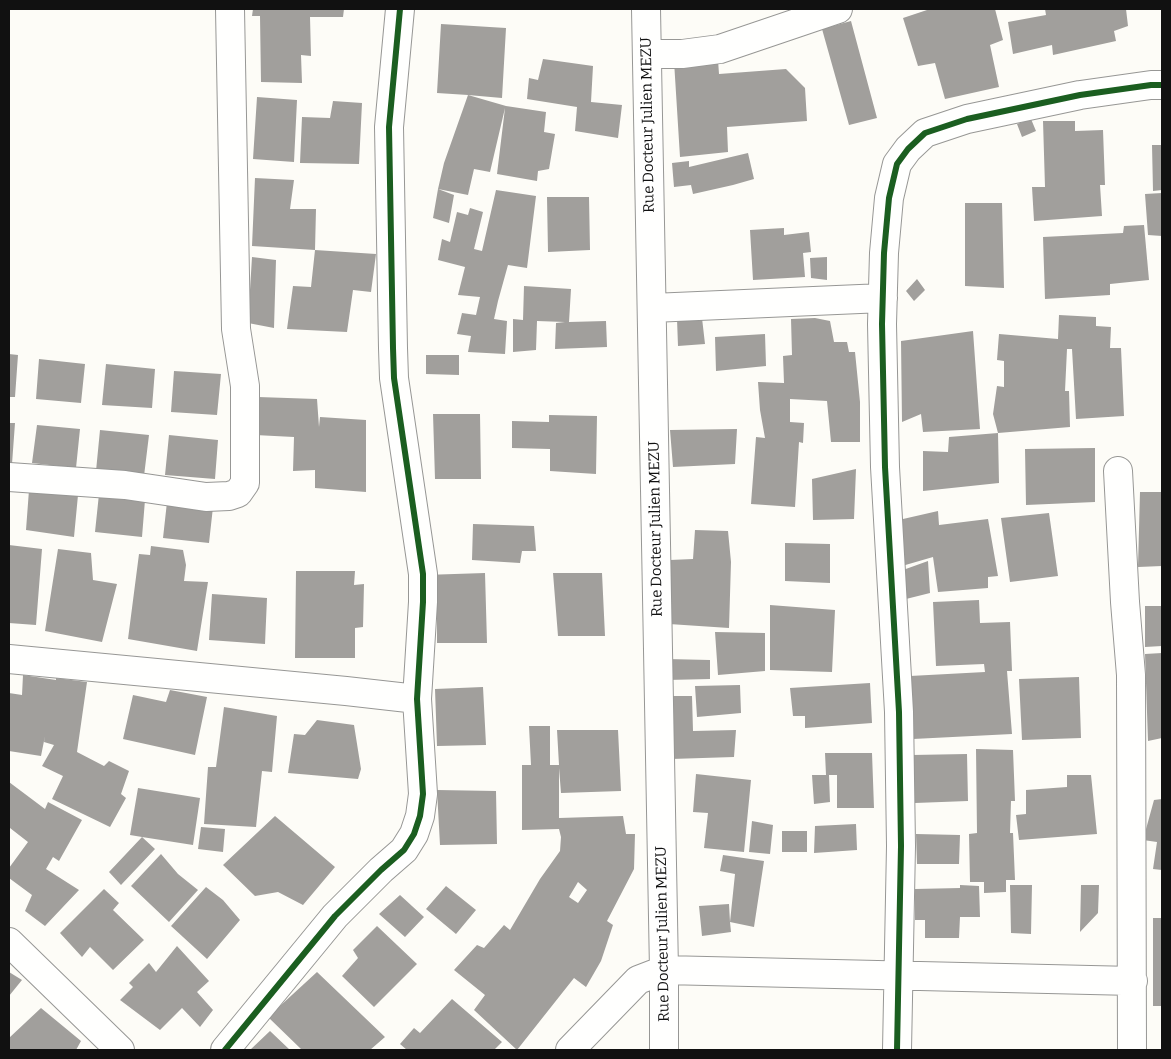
<!DOCTYPE html>
<html>
<head>
<meta charset="utf-8">
<style>
  body { margin:0 }
  #map { position:relative; width:1171px; height:1059px; overflow:hidden; background:#fdfcf7; font-family:Bitter,serif }
  canvas { display:block }
  .frame { position:absolute; inset:0; border:10px solid #111; pointer-events:none }
</style>
</head>
<body>
<div id="map">
<canvas width="1171" height="1059"></canvas>
<div class="frame"></div>
</div>
<script>
const c = document.querySelector('canvas').getContext('2d');
c.lineJoin = 'round';
function paint(path, color) { c.fillStyle = color; c.fill(path, 'evenodd'); }
const toPath = rows => new Path2D(rows.map(r => 'M' + r).join(''));
function stroke(path, color, width, dash) { c.strokeStyle = color; c.lineWidth = width; c.lineCap = dash ? 'butt' : 'round'; c.setLineDash(dash || []); c.stroke(path); }
function write(font, color, halo, rows, align = 'center') {
  c.font = font + ' Bitter,serif'; c.lineWidth = 5; c.setLineDash([]); c.textBaseline = 'middle'; c.strokeStyle = halo; c.fillStyle = color; for (const [text, x, y, turn = 0] of rows) {
    c.save(); c.translate(x, y); c.rotate((+turn || 0) * Math.PI / 180); c.textAlign = isNaN(turn) ? turn : align; if (halo) c.strokeText(text, 0, 0); c.fillText(text, 0, 0); c.restore();
  }
}
paint(toPath([
  [253,9,344,9,343,17,310,17,311,56,301,55,302,83,261,82,260,16,252,16],
  [930,9,995,9,1003,40,990,45,999,87,945,99,935,63,918,66,903,18],
  [1045,9,1126,9,1128,26,1114,31,1116,41,1053,55,1052,45,1013,54,1008,22,1046,15],
  [851,21,877,118,849,125,822,29],
  [441,24,506,28,502,98,468,95,506,106,546,112,544,132,555,134,549,169,538,171,537,181,497,174,505,108,490,172,474,169,468,195,438,189,444,163,468,95,437,93],
  [543,59,593,66,591,102,622,105,618,138,575,131,577,107,527,99,529,78,538,80],
  [718,60,719,74,786,69,805,88,807,121,727,127,728,152,680,157,674,61],
  [257,97,297,100,294,162,253,159],
  [333,101,362,103,359,164,300,163,302,117,330,118],
  [1031,119,1036,131,1022,137,1017,124],
  [1043,121,1075,121,1075,131,1103,130,1105,185,1100,185,1102,216,1034,221,1032,187,1045,187],
  [1152,145,1162,145,1162,190,1153,191],
  [748,153,754,179,733,185,693,194,691,185,674,187,672,163,689,161,689,167],
  [255,178,294,180,290,209,316,209,315,250,376,254,371,292,353,290,347,332,287,329,293,286,311,287,315,250,252,246],
  [438,189,454,195,449,223,433,218],
  [496,190,536,196,527,268,508,265,498,301,494,319,507,321,505,354,468,352,471,336,457,334,462,313,476,315,480,297,458,295,465,267,438,260,442,239,450,242,457,212,468,215,470,208,483,212,474,249,482,251],
  [1162,193,1162,236,1148,235,1145,194],
  [547,197,589,197,590,250,548,252],
  [965,203,1002,203,1004,288,965,286],
  [1144,225,1149,280,1110,284,1110,295,1045,299,1043,237,1123,233,1124,226],
  [784,228,784,235,809,232,811,252,803,253,805,277,753,280,750,230],
  [252,257,276,260,274,328,248,323],
  [827,257,827,280,811,278,810,258],
  [917,279,925,290,914,301,906,291],
  [524,286,571,289,569,322,606,321,607,347,555,349,556,323,565,322,537,321,536,350,513,352,513,319,523,320],
  [1059,315,1096,317,1096,326,1111,327,1110,348,1121,348,1124,416,1076,419,1072,349,1067,349,1065,391,1069,391,1070,427,998,433,993,414,997,386,1004,387,1004,361,997,360,999,334,1058,339],
  [702,318,705,344,678,346,677,319],
  [815,318,830,321,834,342,847,342,849,352,855,352,860,402,860,442,831,442,827,401,790,399,790,422,804,423,803,443,799,442,795,507,751,504,756,437,765,438,760,410,758,382,784,383,783,356,792,355,791,319],
  [973,331,980,429,923,432,921,414,902,422,901,341],
  [765,334,766,366,716,371,715,337],
  [9,354,18,355,15,397,9,397],
  [426,355,459,355,459,375,426,374],
  [39,359,85,364,81,403,36,399],
  [106,364,155,369,152,408,102,405],
  [174,371,221,374,217,415,171,412],
  [258,397,317,399,319,427,320,417,366,420,366,492,315,488,315,470,293,471,294,437,255,435],
  [433,414,480,414,481,479,435,479],
  [549,415,597,416,596,474,550,471,550,449,512,448,512,421,549,422],
  [9,423,15,423,12,464,9,463],
  [37,425,80,429,76,468,32,463],
  [737,429,735,464,673,467,670,430],
  [100,430,149,435,144,476,96,471],
  [998,433,999,483,923,491,923,451,948,452,949,437],
  [169,435,218,440,215,479,165,475],
  [1095,448,1095,502,1026,505,1025,449],
  [856,469,854,519,813,520,812,479],
  [29,490,78,495,74,537,26,530],
  [1140,492,1162,492,1162,566,1138,567],
  [99,494,145,500,142,537,95,532],
  [167,502,213,507,209,543,163,538],
  [938,511,939,525,988,519,998,576,988,577,988,588,938,592,933,557,902,566,903,519],
  [1049,513,1058,576,1010,582,1001,518],
  [473,524,534,526,536,551,522,551,520,563,472,560],
  [695,530,728,531,731,562,729,628,669,624,670,560,693,559],
  [785,543,830,544,830,583,785,581],
  [9,545,42,549,36,625,9,623],
  [151,546,183,550,186,565,184,581,208,582,197,651,128,639,139,554,150,555],
  [58,549,91,553,93,580,117,584,102,642,45,631],
  [928,561,930,593,902,600,903,570],
  [296,571,355,571,354,585,364,584,363,627,355,628,355,658,295,658],
  [485,573,487,643,437,643,437,604,424,603,424,575],
  [553,573,602,573,605,636,558,636],
  [212,594,267,598,265,644,209,640],
  [979,600,980,623,1010,622,1012,671,1007,671,1012,734,913,739,910,676,985,672,984,664,936,666,933,602],
  [770,605,835,610,832,672,770,670],
  [1145,606,1162,606,1162,646,1145,647],
  [715,632,765,633,765,671,718,675],
  [1162,653,1162,738,1148,741,1145,654],
  [667,659,710,660,710,679,667,680],
  [23,675,56,680,56,678,87,682,77,752,104,766,109,761,129,771,121,794,126,798,110,827,52,799,63,776,42,766,54,745,44,742,45,736,41,756,9,751,9,693,22,695],
  [1079,677,1081,738,1022,740,1019,679],
  [870,683,872,723,805,728,805,716,793,716,790,688],
  [740,685,741,713,697,717,695,686],
  [483,687,486,745,437,746,435,689],
  [170,690,207,697,195,755,123,739,133,695,166,702],
  [667,696,692,696,693,731,736,730,734,757,671,759],
  [224,707,277,716,272,772,262,771,256,827,204,824,208,767,216,767],
  [317,720,354,725,361,769,358,779,288,773,294,734,305,735],
  [529,726,550,726,550,765,559,765,557,730,618,730,621,791,561,793,559,768,559,818,623,816,626,834,635,834,634,869,607,921,613,925,601,961,586,987,574,978,517,1050,474,1010,485,995,454,970,477,945,484,948,504,925,510,930,540,879,560,851,561,837,559,829,522,830,522,765,531,765],
  [578,882,587,890,578,903,569,897],
  [976,749,1013,750,1015,801,1011,801,1010,833,1013,833,1015,880,1006,880,1006,892,984,893,984,882,970,882,969,834,977,833],
  [825,753,872,753,874,808,837,808,837,775,829,775,830,802,814,804,812,775,826,775],
  [967,754,968,801,915,803,912,755],
  [696,774,751,780,744,852,704,848,708,813,693,812],
  [1067,775,1091,775,1097,834,1019,840,1016,815,1026,814,1026,790,1067,787],
  [9,782,45,809,48,802,82,820,59,861,53,857,46,869,79,890,45,926,25,911,32,895,9,878,9,868,28,842,10,828,9,830],
  [138,788,200,798,193,845,142,837,155,849,121,885,109,872,142,837,130,835],
  [437,790,496,791,497,844,440,845],
  [1162,799,1162,870,1153,869,1157,842,1143,840,1154,800],
  [275,816,335,867,303,905,278,892,255,896,223,865],
  [752,821,773,825,770,854,749,852],
  [856,824,857,850,814,853,815,826],
  [201,827,225,829,223,852,198,849],
  [782,831,807,831,807,852,782,852],
  [916,834,960,835,959,864,917,864],
  [161,854,178,874,198,890,169,922,131,886],
  [723,855,764,861,754,927,730,922,731,932,702,936,699,906,729,904,730,922,735,874,720,871],
  [960,885,979,886,980,917,960,917,959,938,925,938,925,920,915,920,915,889,960,888],
  [1010,885,1032,885,1031,934,1011,933],
  [1081,885,1099,885,1098,913,1080,932],
  [446,886,476,910,456,934,426,909],
  [206,887,223,900,240,920,207,959,171,926],
  [104,889,119,903,113,910,144,940,113,970,90,947,82,957,60,933],
  [400,895,424,917,405,937,379,914],
  [1153,918,1162,918,1162,1006,1153,1006],
  [377,926,417,964,374,1007,342,976,358,958,353,950],
  [177,946,209,981,197,992,213,1010,200,1027,182,1008,160,1030,120,1000,133,987,129,983,149,963,156,972],
  [9,972,22,980,9,996],
  [317,972,385,1037,370,1050,302,1050,268,1017],
  [452,999,502,1042,494,1050,407,1050,400,1044,414,1028,420,1033],
  [41,1008,81,1041,76,1050,9,1050,9,1038],
  [270,1031,290,1050,250,1050]
]), '#a19f9c');
const minor = toPath([
  [646,9,664,970,664,1050],
  [647,54,682,54,720,49,838,9],
  [652,308,883,298],
  [1118,471,1125,602,1131,675,1132,1050],
  [9,477,125,485,206,497,229,496,238,493,245,483,245,386,236,329,230,9],
  [9,659,346,691,417,699],
  [9,942,120,1050],
  [225,1050,335,916,381,870,404,850,414,834,420,816,423,794,417,699,423,602,423,574,394,378,393,348,389,127,400,9],
  [570,1050,638,980,664,970,1133,981],
  [897,1050,901,846,899,712,885,467,882,324,884,253,889,198,897,164,908,149,925,133,967,119,1080,95,1151,85,1162,85]
]);
stroke(minor, '#979795', 30);
stroke(minor, '#fffffe', 28);
stroke(toPath([
  [225,1050,335,916,381,870,404,850,414,834,420,816,423,794,417,699,423,602,423,574,394,378,393,348,389,127,400,9],
  [897,1050,901,846,899,712,885,467,882,324,884,253,889,198,897,164,908,149,925,133,967,119,1080,95,1151,85,1162,85]
]), '#1b5e20', 6);
write('15px', '#111', '#fff', [
  ["Rue Docteur Julien MEZU",648,125,-91],
  ["Rue Docteur Julien MEZU",656,529,-91],
  ["Rue Docteur Julien MEZU",663,934,-91]
]);
</script>
</body>
</html>
